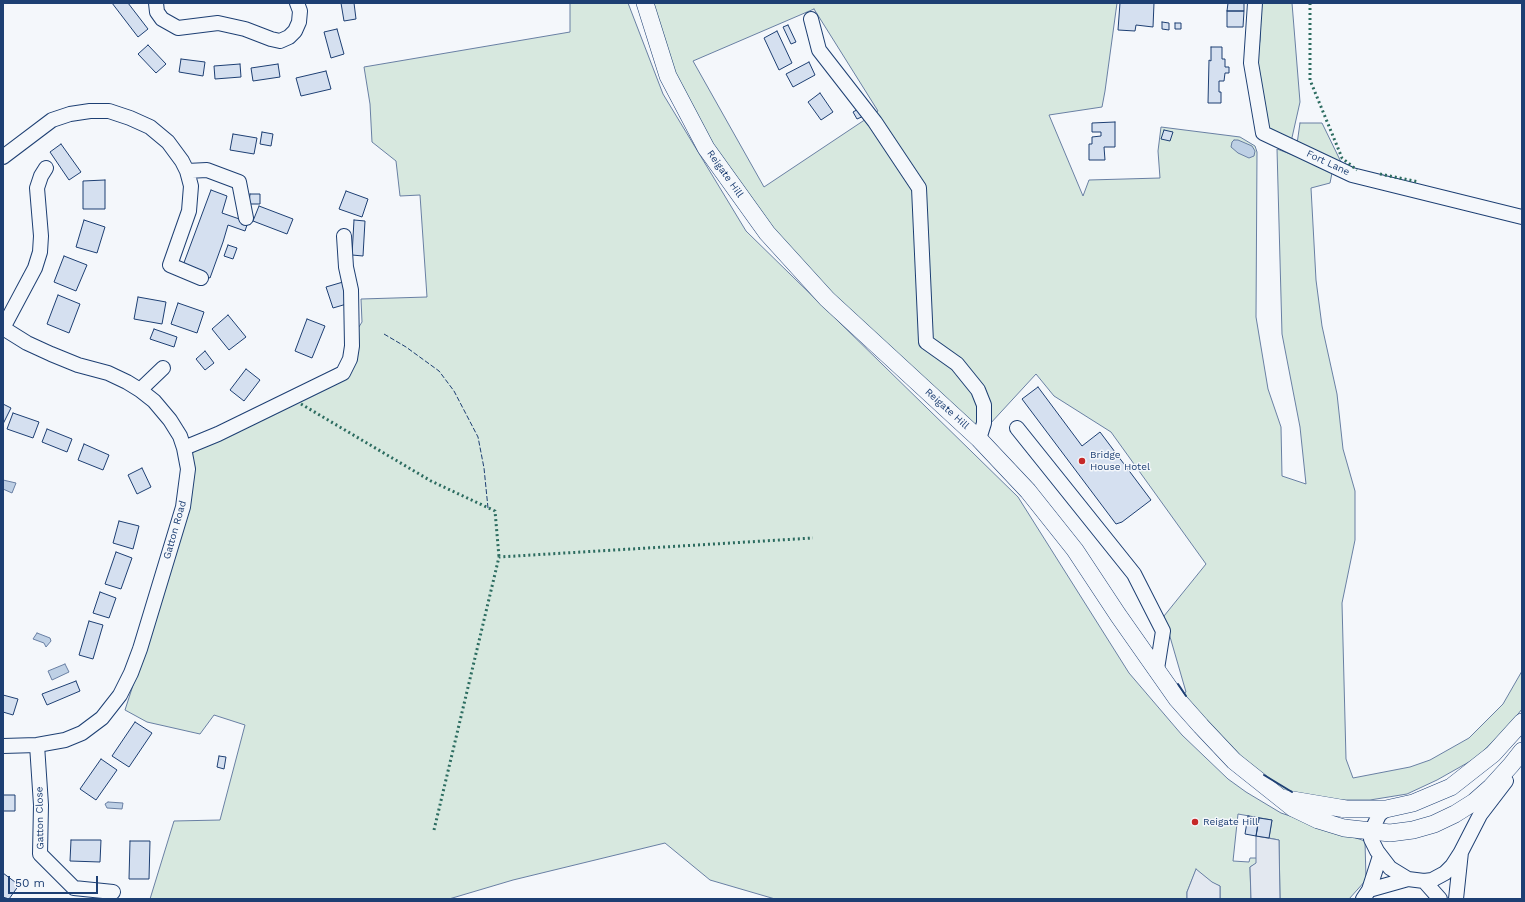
<!DOCTYPE html>
<html>
<head>
<meta charset="utf-8">
<style>
  body { margin:0 }
  #map { position:relative; width:1525px; height:902px; overflow:hidden; background:#f4f7fb; font-family:"Work Sans",sans-serif }
  canvas { display:block }
  .frame { position:absolute; inset:0; border:4px solid #1d3f73; pointer-events:none }
  .scale { position:absolute; left:8px; top:876px; width:90px; height:18px; box-sizing:border-box; border:2px solid #1d3f73; border-top:0; padding-left:5px; font-size:12px; line-height:14px; white-space:nowrap; color:#1d3f73; -webkit-text-stroke:3px #f4f7fb; paint-order:stroke }
</style>
</head>
<body>
<div id="map">
<canvas width="1525" height="902"></canvas>
<div class="frame"></div>
<div class="scale">50 m</div>
</div>
<script>
const c = document.querySelector('canvas').getContext('2d');
c.lineJoin = 'round';
function paint(path, color) { c.fillStyle = color; c.fill(path, 'evenodd'); }
const toPath = rows => new Path2D(rows.map(r => 'M' + r).join(''));
function stroke(path, color, width, dash) { c.strokeStyle = color; c.lineWidth = width; c.lineCap = dash ? 'butt' : 'round'; c.setLineDash(dash || []); c.stroke(path); }
function write(font, color, halo, rows, align = 'center') {
  c.font = font + ' "Work Sans",sans-serif'; c.lineWidth = 3; c.setLineDash([]); c.textBaseline = 'middle'; c.strokeStyle = halo; c.fillStyle = color; for (const [text, x, y, turn = 0] of rows) {
    c.save(); c.translate(x, y); c.rotate((+turn || 0) * Math.PI / 180); c.textAlign = isNaN(turn) ? turn : align; if (halo) c.strokeText(text, 0, 0); c.fillText(text, 0, 0); c.restore();
  }
}
const green = toPath([
  [570,3,628,3,663,94,746,231,1018,497,1129,673,1182,735,1228,779,1246,792,1281,813,1365,841,1366,880,1349,899,1280,899,1279,840,1269,838,1272,820,1238,814,1233,861,1249,862,1250,858,1259,858,1259,862,1250,867,1251,899,1220,899,1220,886,1212,883,1196,870,1187,892,1187,899,775,899,710,880,665,843,513,880,449,899,150,899,174,821,220,820,245,725,214,715,200,734,147,722,125,710,185,524,193,450,339,381,357,330,362,322,361,299,427,297,420,195,400,196,396,161,372,142,370,104,364,67,570,32,570,3],
  [649,3,1117,3,1105,91,1102,107,1049,115,1083,196,1089,180,1160,178,1158,151,1161,127,1240,137,1255,146,1257,152,1256,317,1268,389,1281,427,1282,476,1306,484,1300,427,1282,334,1277,149,1309,161,1332,173,1330,183,1311,188,1316,280,1322,326,1337,394,1343,449,1355,491,1355,540,1342,603,1346,759,1353,778,1410,767,1430,760,1469,738,1503,704,1522,671,1522,709,1507,728,1476,758,1437,780,1407,794,1370,800,1333,800,1279,797,1177,699,1186,692,1164,616,1206,564,1111,432,1054,396,1036,374,989,425,979,439,767,233,668,76,649,3],
  [814,9,878,111,764,187,693,61,814,9],
  [1261,3,1292,3,1300,102,1291,142,1267,132,1255,73,1260,40,1261,3],
  [1300,123,1322,123,1341,162,1297,144,1300,123]
]);
paint(green, '#d7e8df');
stroke(green, '#687fa3', 1);
const parking = toPath([
  [1256,836,1279,840,1280,899,1251,899,1250,867,1256,863,1256,836],
  [1196,869,1212,882,1220,886,1220,899,1187,899,1187,892,1196,869]
]);
paint(parking, '#e3e8f0');
stroke(parking, '#687fa3', 1);
const water = toPath([
  [1234,140,1238,140,1252,146,1255,151,1254,156,1249,158,1238,153,1231,147,1232,142,1234,140],
  [3,480,16,483,12,493,3,489,3,480],
  [37,633,50,638,51,641,46,647,44,643,33,639,37,633],
  [65,664,69,672,52,680,48,671,65,664],
  [108,802,123,803,122,809,107,808,105,804,108,802]
]);
paint(water, '#bed0e5');
stroke(water, '#687fa3', 1);
const building = toPath([
  [112,3,128,3,148,29,138,37,112,3],
  [341,3,354,3,356,19,344,21,341,3],
  [1120,3,1154,3,1153,27,1136,25,1135,31,1118,30,1120,3],
  [1228,3,1244,3,1244,11,1227,11,1228,3],
  [1227,11,1244,11,1243,27,1227,27,1227,11],
  [1162,22,1169,23,1169,30,1162,29,1162,22],
  [1175,23,1181,23,1181,29,1175,29,1175,23],
  [788,25,796,42,791,44,783,27,788,25],
  [337,29,344,54,331,58,324,32,337,29],
  [777,31,792,63,779,70,764,38,777,31],
  [148,45,166,64,156,73,138,54,148,45],
  [1211,47,1222,47,1222,59,1225,59,1225,67,1229,67,1229,73,1225,73,1224,81,1219,81,1219,92,1221,92,1221,103,1208,103,1209,60,1211,61,1211,47],
  [181,59,205,62,203,76,179,72,181,59],
  [809,62,815,75,793,87,786,74,809,62],
  [240,64,241,77,215,79,214,66,240,64],
  [278,64,280,77,253,81,251,68,278,64],
  [326,71,331,89,301,96,296,78,326,71],
  [820,93,833,112,821,120,808,102,820,93],
  [862,107,866,115,857,119,853,112,862,107],
  [1115,122,1115,147,1104,147,1105,160,1089,160,1089,144,1092,144,1092,137,1101,136,1101,132,1092,132,1092,123,1115,122],
  [1164,130,1173,132,1170,141,1161,139,1164,130],
  [262,132,273,134,271,146,260,144,262,132],
  [233,134,257,138,254,154,230,150,233,134],
  [61,144,81,172,69,180,50,152,61,144],
  [105,180,105,209,83,209,83,181,105,180],
  [211,190,227,196,222,213,248,222,245,231,228,225,223,242,210,278,182,268,211,190],
  [346,191,368,199,362,217,339,209,346,191],
  [250,194,260,194,260,204,249,204,250,194],
  [259,206,293,219,287,234,253,221,259,206],
  [84,220,105,227,97,253,76,247,84,220],
  [354,220,365,221,363,256,352,255,354,220],
  [228,245,237,248,233,259,224,256,228,245],
  [64,256,87,265,76,291,54,282,64,256],
  [343,282,350,303,333,308,326,287,343,282],
  [58,295,80,304,69,333,47,324,58,295],
  [138,297,166,302,162,324,134,319,138,297],
  [178,303,204,312,197,333,171,324,178,303],
  [228,315,246,337,229,350,212,329,228,315],
  [307,319,325,326,312,358,295,351,307,319],
  [154,329,177,337,174,347,150,339,154,329],
  [205,351,214,363,205,370,196,359,205,351],
  [246,369,260,380,244,401,230,390,246,369],
  [1038,387,1082,446,1100,432,1151,500,1122,522,1116,524,1022,399,1038,387],
  [3,404,11,408,3,424,3,404],
  [13,413,39,422,33,438,7,429,13,413],
  [47,429,72,439,67,452,42,442,47,429],
  [84,444,109,455,103,470,78,460,84,444],
  [142,468,151,487,137,494,128,475,142,468],
  [119,521,139,526,133,549,113,543,119,521],
  [116,552,132,558,121,589,105,584,116,552],
  [100,592,116,598,109,618,93,613,100,592],
  [89,621,103,625,93,659,79,655,89,621],
  [76,681,80,691,47,705,42,694,76,681],
  [3,695,18,699,13,715,3,712,3,695],
  [135,722,152,733,129,767,112,756,135,722],
  [219,756,226,757,224,769,217,767,219,756],
  [101,759,117,770,96,800,80,789,101,759],
  [3,795,15,795,15,811,3,811,3,795],
  [1248,816,1259,818,1256,836,1245,834,1248,816],
  [1259,818,1272,820,1269,838,1256,836,1259,818],
  [71,840,101,840,100,862,70,861,71,840],
  [130,841,150,841,149,879,129,879,130,841],
  [3,873,19,885,9,899,3,897,3,873]
]);
paint(building, '#d5e0f0');
stroke(building, '#1d3f73', 1);
const minor = toPath([
  [156,3,157,12,162,19,178,28,218,23,245,29,271,39,280,41,289,37,295,31,299,22,300,11,297,3],
  [1255,3,1251,63,1263,133,1352,175,1522,217],
  [811,19,819,50,875,122,919,188,926,342,957,364,978,390,984,405,984,423,979,439],
  [3,157,52,120,70,114,90,111,109,111,130,118,150,127,168,142,182,161,187,171,191,186,189,211,170,265,201,278],
  [187,171,207,170,239,182,246,218],
  [3,328,27,343,51,354,78,365,108,373,127,382,140,390,154,401,170,420,180,436,184,448,188,469,183,507,140,649,131,673,120,695,102,718,82,733,65,740,37,745,3,746],
  [3,328,35,268,40,252,41,236,37,188,41,176,46,168],
  [140,390,163,368],
  [1017,428,1134,574,1163,631,1157,669],
  [184,448,218,434,343,373,350,359,352,346,351,290,346,267,344,236],
  [37,745,41,805,40,854,74,888,113,892],
  [1386,809,1379,815,1371,832,1371,839,1377,851,1390,868,1408,879,1424,881,1432,880,1445,873,1452,866,1461,852],
  [1424,881,1440,899],
  [1369,890,1408,879],
  [1363,899,1369,890,1380,856],
  [1456,899,1461,852,1480,815,1506,781]
]);
const major = toPath([
  [645,3,668,76,706,148,767,233,827,299,979,439,1028,491,1075,550,1118,615,1177,699,1201,726,1234,761,1293,808,1318,820,1344,828,1390,833,1413,830,1434,824,1455,814,1474,802,1491,787,1511,765,1522,751],
  [1281,798,1346,809,1386,809,1413,803,1451,787,1493,754,1522,722]
]);
stroke(minor, '#1d3f73', 16);
stroke(major, '#1d3f73', 18);
stroke(minor, '#f4f7fb', 14);
stroke(major, '#f4f7fb', 17);
stroke(toPath([
  [1310,3,1310,80,1342,158,1357,170],
  [1380,174,1419,182],
  [301,404,431,481,495,511,499,557],
  [434,830,499,557,813,538]
]), '#2c6c60', 3, [2, 3]);
stroke(toPath([
  [384,334,406,347,439,371,454,391,478,437,484,468,488,508]
]), '#1d3f73', 1, [5, 2]);
stroke(toPath([
  [1178,684,1186,696],
  [1264,775,1292,792]
]), '#1d3f73', 2);
for (const [x, y, r, color] of [
  [1082,461,4,"#c62828"],
  [1195,822,4,"#c62828"]
]) { const dot = new Path2D(); dot.arc(x, y, r, 0, 2 * Math.PI); c.fillStyle = color; c.fill(dot); stroke(dot, '#f4f7fb', 1.5); }
write('10px', '#1d3f73', '#f4f7fb', [
  ["Fort Lane",1328,163,25],
  ["Reigate Hill",725,174,55],
  ["Reigate Hill",947,409,42],
  ["Gatton Road",175,530,-74],
  ["Gatton Close",40,818,-91]
]);
write('10px', '#1d3f73', '#f4f7fb', [
  ["Bridge",1090,455],
  ["House Hotel",1090,467],
  ["Reigate Hill",1203,822]
], 'left');
</script>
</body>
</html>
